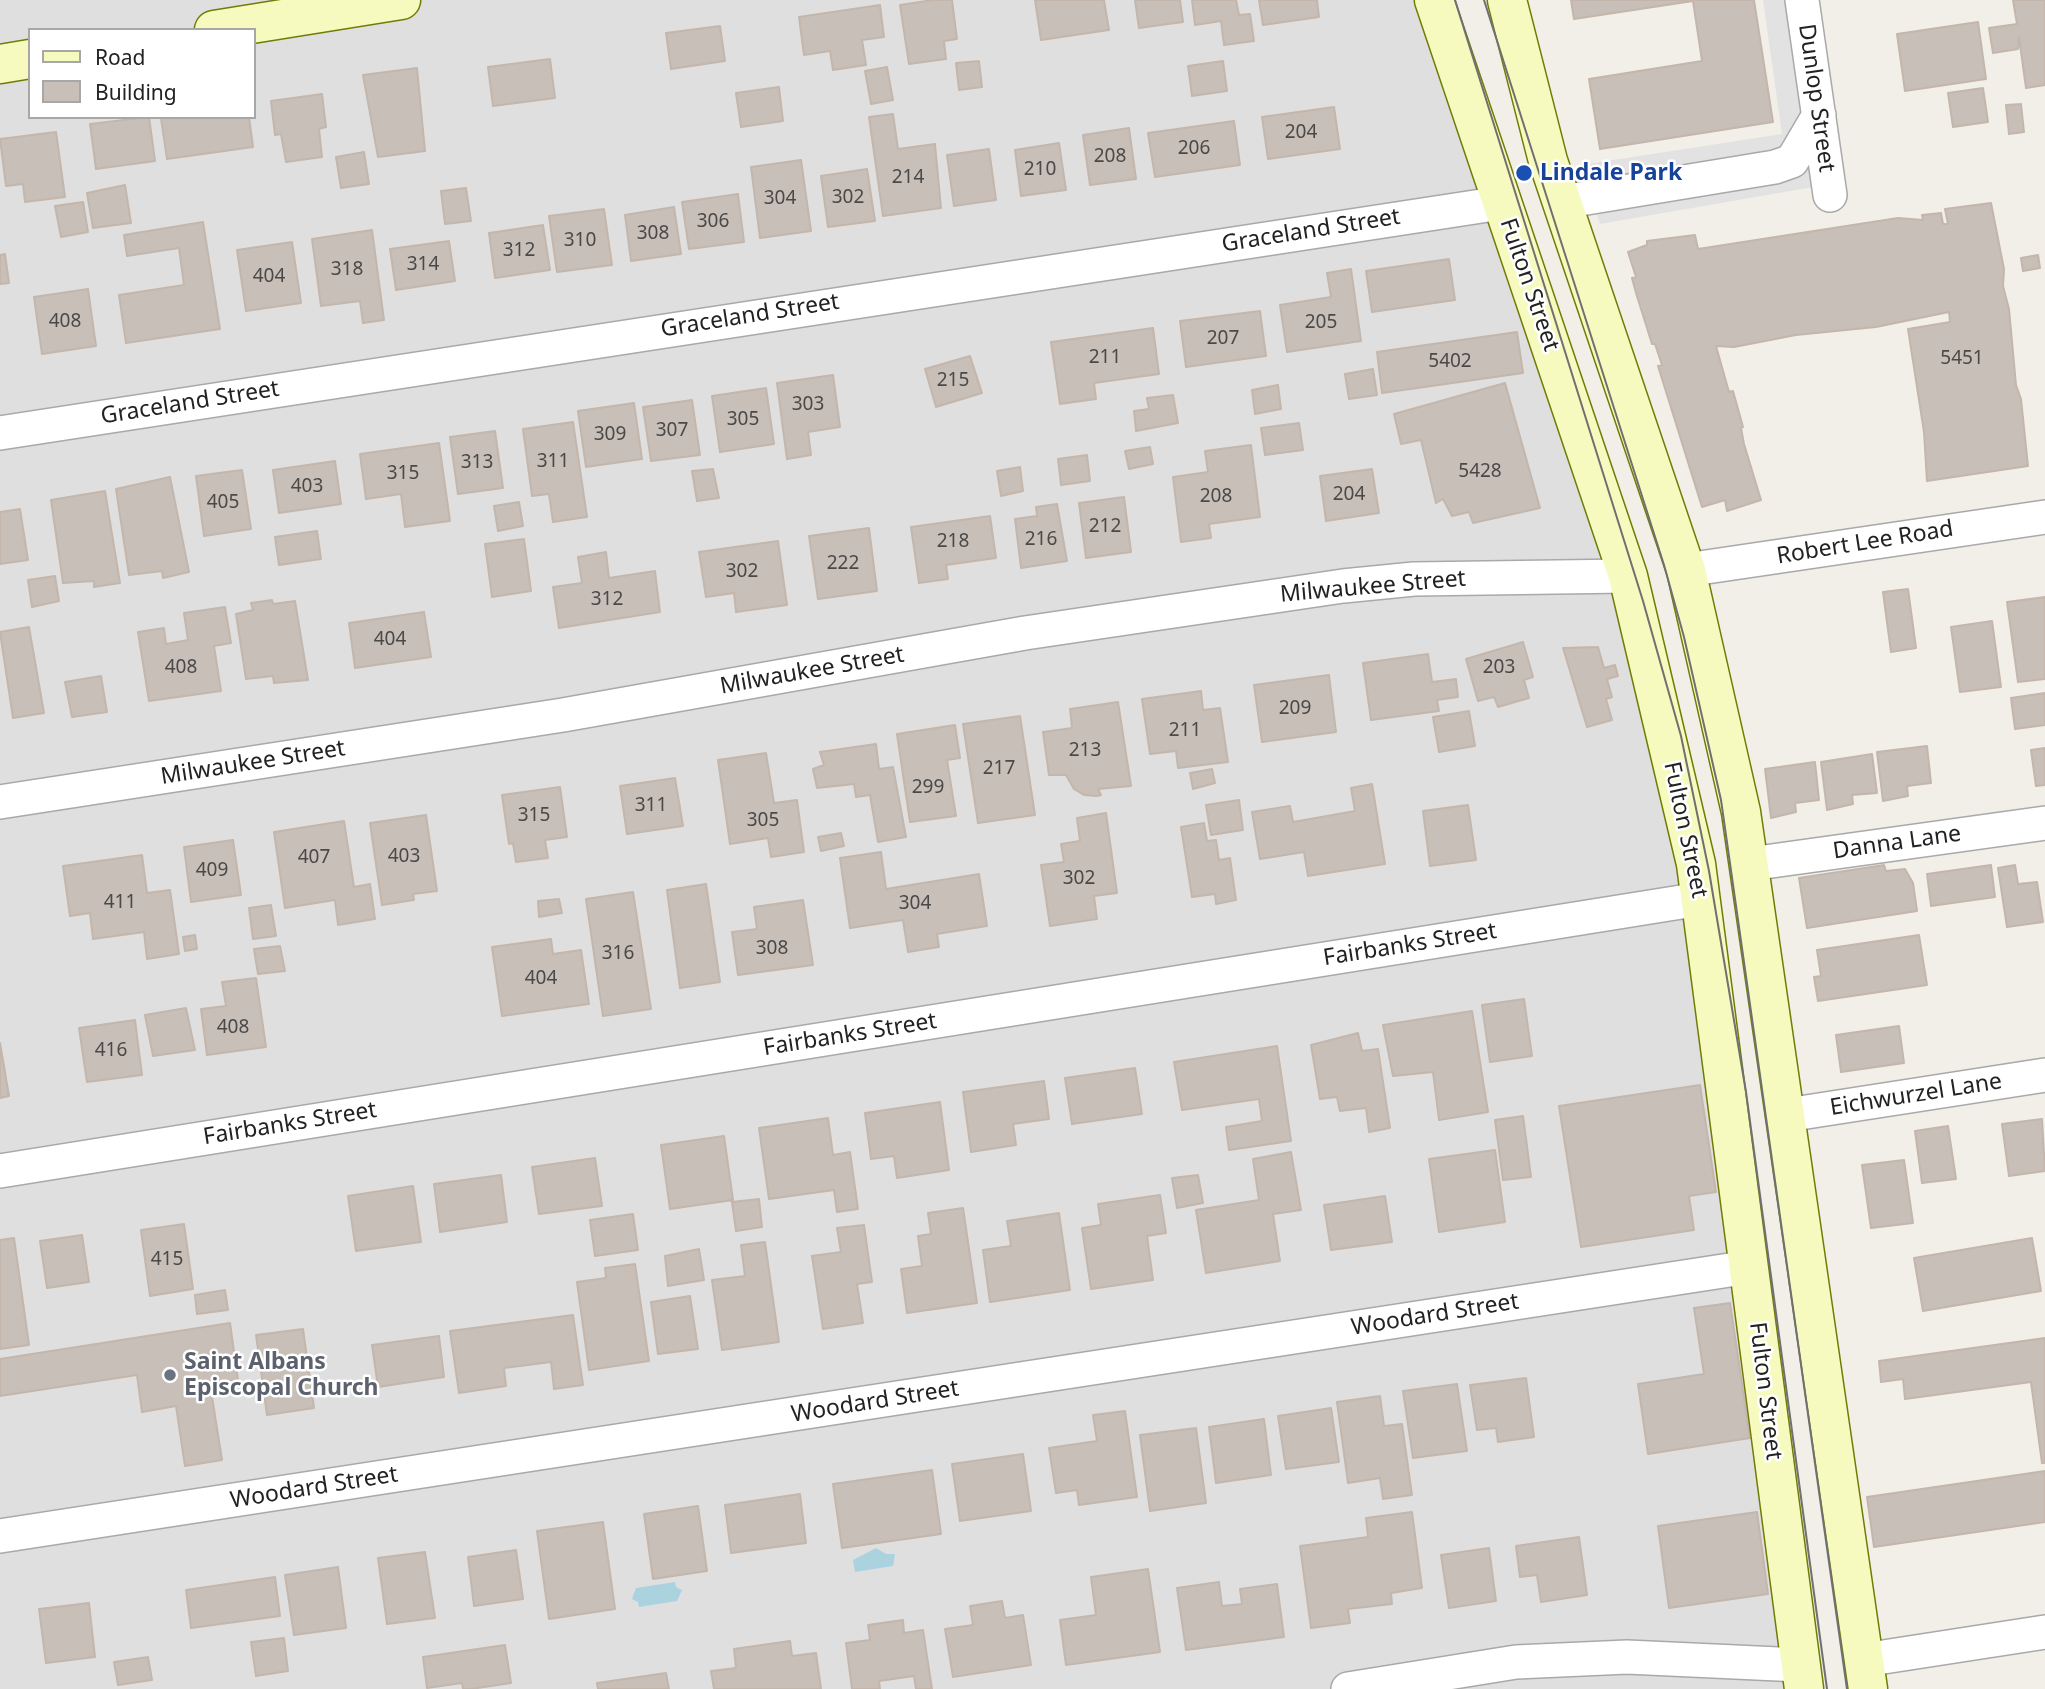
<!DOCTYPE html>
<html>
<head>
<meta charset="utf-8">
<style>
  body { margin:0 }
  #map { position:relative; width:2045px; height:1689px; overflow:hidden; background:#f2efe9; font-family:"Noto Sans",sans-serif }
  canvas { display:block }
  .legend { position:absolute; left:28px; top:28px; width:228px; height:91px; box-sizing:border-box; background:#fff; border:2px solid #a7a7a7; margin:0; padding:9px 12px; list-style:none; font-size:21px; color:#222 }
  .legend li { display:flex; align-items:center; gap:14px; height:35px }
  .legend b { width:35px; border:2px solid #a7a7a7 }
</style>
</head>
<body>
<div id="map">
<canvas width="2045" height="1689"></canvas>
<ul class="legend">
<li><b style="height:9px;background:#f7fabf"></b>Road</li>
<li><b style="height:19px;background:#c7bfb8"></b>Building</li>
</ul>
</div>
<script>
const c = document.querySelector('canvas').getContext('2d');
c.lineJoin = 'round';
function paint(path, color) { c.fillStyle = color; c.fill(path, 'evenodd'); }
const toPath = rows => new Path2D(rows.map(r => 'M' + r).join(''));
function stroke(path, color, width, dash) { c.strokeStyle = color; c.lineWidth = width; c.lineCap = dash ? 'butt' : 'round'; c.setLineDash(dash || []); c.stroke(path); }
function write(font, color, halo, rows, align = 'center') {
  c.font = font + ' "Noto Sans",sans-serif'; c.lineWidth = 5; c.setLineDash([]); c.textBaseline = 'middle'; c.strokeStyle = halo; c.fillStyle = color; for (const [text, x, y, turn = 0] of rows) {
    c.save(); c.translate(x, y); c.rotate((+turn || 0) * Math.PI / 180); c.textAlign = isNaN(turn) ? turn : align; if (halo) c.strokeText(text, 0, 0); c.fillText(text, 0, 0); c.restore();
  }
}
paint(toPath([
  [0,0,1429,0,1593,514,1678,837,1800,1689,0,1689],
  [30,30,254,30,254,117,30,117]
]), '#e0dfdf');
paint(toPath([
  [1763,0,1786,0,1813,187,1600,224,1581,165,1782,134]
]), '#e2e2e2');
paint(toPath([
  [876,1548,886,1554,895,1554,893,1566,855,1572,853,1560],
  [675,1582,676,1587,682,1590,677,1601,639,1607,638,1602,632,1599,636,1588]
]), '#aad3df');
const building = toPath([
  [933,0,952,0,957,39,944,41,946,59,909,64,900,5,933,0],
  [1035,0,1104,0,1109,30,1041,40,1035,0],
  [1135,0,1180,0,1183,22,1139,28,1135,0],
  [1192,0,1236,0,1239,15,1250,14,1254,41,1224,45,1221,21,1195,25,1192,0],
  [1259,0,1317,0,1319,17,1263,25,1259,0],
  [1571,0,1754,0,1773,122,1600,149,1589,79,1702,61,1693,1,1574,19,1571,0],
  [2013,0,2045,0,2045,85,2026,88,2019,37,2018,49,1993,53,1989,28,2017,24,2013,0],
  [880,5,884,37,862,40,866,65,833,70,830,51,804,55,799,17,880,5],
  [1978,22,1986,79,1905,91,1897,34,1978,22],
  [720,26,725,61,671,69,666,33,720,26],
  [550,59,555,98,493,106,488,67,550,59],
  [979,61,982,87,959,90,956,63,979,61],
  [1223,61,1227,91,1192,96,1188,66,1223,61],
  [887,67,893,100,871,104,865,71,887,67],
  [417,68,425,151,378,157,363,75,417,68],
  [779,87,783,121,741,127,736,93,779,87],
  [1983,88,1988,122,1953,127,1948,93,1983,88],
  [322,94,326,127,319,129,322,157,286,162,281,134,275,135,271,101,322,94],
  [2021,104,2024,132,2009,134,2006,105,2021,104],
  [1334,107,1340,149,1268,159,1262,117,1334,107],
  [893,114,898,149,935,144,941,208,883,216,869,117,893,114],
  [149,117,155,161,96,169,90,124,149,117],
  [249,117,253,147,167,159,161,118,249,117],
  [1234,121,1240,165,1155,177,1148,133,1234,121],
  [1129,128,1136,179,1090,185,1083,135,1129,128],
  [56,132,65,197,25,202,23,184,6,186,0,139,56,132],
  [1059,143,1066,190,1021,196,1015,150,1059,143],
  [989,149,996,200,954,206,947,155,989,149],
  [364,152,369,184,341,188,336,157,364,152],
  [801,160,811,231,760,238,751,167,801,160],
  [867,169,875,221,828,227,821,176,867,169],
  [125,185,131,223,93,228,87,193,125,185],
  [466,188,471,221,445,224,441,191,466,188],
  [738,194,744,242,689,249,682,202,738,194],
  [83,202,88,232,61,237,55,206,83,202],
  [1991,203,2004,269,2003,286,2009,309,2016,385,2021,399,2028,466,1927,481,1924,432,1908,329,1950,322,1949,312,1876,327,1796,335,1734,347,1716,346,1729,392,1733,391,1743,427,1741,428,1744,444,1761,500,1727,511,1725,500,1702,507,1658,366,1662,365,1655,344,1652,344,1636,293,1632,278,1636,277,1628,252,1647,245,1647,241,1695,235,1698,249,1898,218,1923,220,1922,215,1941,213,1943,224,1948,224,1945,209,1991,203],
  [674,207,681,254,631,261,625,215,674,207],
  [604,209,612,265,557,272,549,216,604,209],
  [203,222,220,329,126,343,119,295,184,285,179,248,127,256,124,235,203,222],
  [543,225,550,270,495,278,489,233,543,225],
  [372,230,384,320,363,323,360,301,321,306,312,239,372,230],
  [449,241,455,281,396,290,390,249,449,241],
  [292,242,301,303,246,311,237,250,292,242],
  [5,254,9,283,0,284,0,255,5,254],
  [2038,255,2040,268,2023,271,2021,258,2038,255],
  [1449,259,1455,300,1372,312,1366,271,1449,259],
  [1351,269,1361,341,1287,352,1280,305,1331,297,1327,273,1351,269],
  [88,289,96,346,42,354,34,297,88,289],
  [1260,311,1266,356,1186,367,1180,321,1260,311],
  [1153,328,1159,374,1094,383,1096,399,1060,404,1051,342,1153,328],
  [1517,332,1523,373,1382,393,1377,352,1517,332],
  [970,356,982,393,936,407,925,369,970,356],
  [1373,369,1377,395,1349,399,1345,374,1373,369],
  [833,375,840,427,808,432,811,455,787,459,777,383,833,375],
  [1505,383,1540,508,1473,523,1469,512,1452,516,1443,499,1436,503,1421,440,1401,444,1394,414,1505,383],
  [1278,385,1281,409,1255,414,1252,390,1278,385],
  [766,388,774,444,720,452,712,396,766,388],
  [1173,395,1178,423,1136,431,1134,411,1149,409,1147,398,1173,395],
  [692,400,700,455,651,461,643,407,692,400],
  [634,403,642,459,586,467,578,411,634,403],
  [573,422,587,517,553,522,549,494,532,496,523,429,573,422],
  [1299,423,1303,450,1265,455,1261,428,1299,423],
  [495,431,503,488,458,494,450,437,495,431],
  [439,443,450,521,405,527,401,494,366,499,360,454,439,443],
  [1251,445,1260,517,1209,524,1211,538,1181,542,1173,477,1208,472,1205,451,1251,445],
  [1150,447,1153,464,1129,469,1125,451,1150,447],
  [1087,455,1090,481,1061,485,1058,459,1087,455],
  [335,461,341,504,279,513,273,470,335,461],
  [1020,467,1023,491,1001,496,997,471,1020,467],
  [713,469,719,498,697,501,692,471,713,469],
  [1372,469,1379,513,1326,521,1320,476,1372,469],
  [242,470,251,529,204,536,196,476,242,470],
  [170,477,189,572,163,578,162,571,129,575,116,489,170,477],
  [105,491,120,583,94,587,94,581,63,583,51,500,105,491],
  [1124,497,1131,552,1086,558,1079,503,1124,497],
  [519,502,523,526,498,531,494,506,519,502],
  [1057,504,1067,561,1021,568,1015,519,1037,516,1036,507,1057,504],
  [20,509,28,560,0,564,0,512,20,509],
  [990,516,996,558,946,565,948,579,919,583,911,527,990,516],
  [869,528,877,591,818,599,809,536,869,528],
  [317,531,321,559,279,565,275,537,317,531],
  [524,539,531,591,492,597,485,544,524,539],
  [778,541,787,605,736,612,734,593,706,597,699,552,778,541],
  [606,552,609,578,655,571,660,612,559,628,553,587,582,583,578,557,606,552],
  [55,576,59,601,32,607,28,580,55,576],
  [1908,589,1916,648,1891,652,1883,592,1908,589],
  [2045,597,2045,679,2018,682,2007,602,2045,597],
  [272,600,273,604,295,601,308,680,274,683,273,676,246,679,236,614,253,610,251,603,272,600],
  [225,607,231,643,214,646,221,691,149,701,138,632,164,628,166,644,188,640,184,613,225,607],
  [424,612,431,657,355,668,349,623,424,612],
  [1992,621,2001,687,1960,692,1951,627,1992,621],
  [29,627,44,713,13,718,0,632,29,627],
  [1523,642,1533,677,1524,680,1529,698,1498,707,1494,697,1478,701,1466,659,1523,642],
  [1598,647,1604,668,1615,665,1618,676,1607,679,1612,697,1606,699,1612,720,1587,727,1563,648,1598,647],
  [1428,654,1432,682,1456,679,1458,697,1437,700,1439,711,1371,720,1363,663,1428,654],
  [1329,675,1336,732,1262,742,1254,685,1329,675],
  [101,676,107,712,72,717,65,682,101,676],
  [1201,691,1203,710,1220,708,1228,762,1178,768,1176,751,1150,754,1142,699,1201,691],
  [2045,693,2045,725,2015,729,2011,698,2045,693],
  [1118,702,1131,786,1098,789,1101,795,1097,796,1084,795,1074,789,1066,775,1049,775,1043,732,1072,728,1070,709,1118,702],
  [1469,711,1475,746,1439,752,1433,717,1469,711],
  [1020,716,1035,815,978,823,963,724,1020,716],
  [955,725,960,758,947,760,956,816,910,822,897,734,955,725],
  [876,744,879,769,893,767,906,837,878,842,870,795,856,797,854,784,817,788,813,769,824,765,820,752,876,744],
  [1927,746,1931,783,1907,786,1908,796,1883,801,1877,752,1927,746],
  [2045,748,2045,785,2036,786,2031,750,2045,748],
  [766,753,774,803,797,800,804,852,771,857,768,838,730,844,718,760,766,753],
  [1872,754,1877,793,1852,795,1853,804,1827,810,1821,762,1872,754],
  [1815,762,1819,800,1795,803,1796,812,1771,818,1765,769,1815,762],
  [1212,769,1215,783,1193,789,1190,773,1212,769],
  [675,778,683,826,627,834,620,786,675,778],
  [1372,784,1385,864,1308,876,1304,852,1260,859,1252,812,1290,806,1293,822,1355,811,1351,788,1372,784],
  [560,787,567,837,545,840,548,858,516,862,513,843,509,844,502,795,560,787],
  [1239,800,1243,830,1211,835,1206,805,1239,800],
  [1468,805,1476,860,1430,866,1423,811,1468,805],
  [1106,813,1117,893,1094,896,1097,919,1050,926,1041,865,1064,862,1061,844,1080,841,1077,818,1106,813],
  [426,815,437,891,413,894,414,900,382,905,370,823,426,815],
  [344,821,354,887,370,884,375,919,338,925,335,900,285,908,274,832,344,821],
  [1204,823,1207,841,1216,840,1219,860,1230,858,1236,900,1216,904,1215,894,1192,897,1181,827,1204,823],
  [841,833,844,846,821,851,818,837,841,833],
  [233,840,241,895,191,902,184,847,233,840],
  [881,852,886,889,979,874,987,926,937,934,939,947,908,952,903,920,850,928,840,858,881,852],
  [142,855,147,893,170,890,179,954,147,959,144,932,93,939,90,913,70,916,63,866,142,855],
  [1884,865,1886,871,1905,869,1913,883,1917,911,1807,928,1799,878,1884,865],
  [1991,865,1995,897,1931,906,1927,874,1991,865],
  [2015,865,2018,884,2037,882,2043,922,2007,927,1998,868,2015,865],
  [706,884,720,982,680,988,667,890,706,884],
  [633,892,651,1009,603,1016,586,899,633,892],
  [559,899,562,913,539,917,538,901,559,899],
  [803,900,813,965,738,975,732,932,757,929,754,907,803,900],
  [271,905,276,936,253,939,249,908,271,905],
  [195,935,197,949,185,951,183,937,195,935],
  [1919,935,1927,985,1818,1001,1814,977,1821,976,1817,950,1919,935],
  [551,939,553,954,581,950,589,1004,502,1016,492,947,551,939],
  [280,946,285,971,258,974,254,949,280,946],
  [256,978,266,1047,207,1055,201,1009,226,1006,222,982,256,978],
  [1524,999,1532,1056,1490,1062,1482,1005,1524,999],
  [186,1008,195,1050,153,1056,145,1015,186,1008],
  [1472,1011,1488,1112,1439,1120,1433,1072,1393,1076,1383,1025,1472,1011],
  [135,1020,142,1075,87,1082,79,1028,135,1020],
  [1899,1026,1904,1063,1841,1072,1836,1035,1899,1026],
  [1358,1033,1362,1051,1378,1049,1390,1128,1369,1132,1366,1108,1340,1111,1337,1097,1320,1099,1311,1045,1358,1033],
  [0,1043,9,1096,0,1098,0,1043],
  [1277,1046,1291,1141,1229,1150,1226,1127,1262,1121,1259,1099,1182,1110,1174,1062,1277,1046],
  [1135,1068,1142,1114,1072,1124,1065,1078,1135,1068],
  [1044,1081,1049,1119,1013,1124,1016,1145,971,1152,963,1092,1044,1081],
  [1700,1085,1716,1192,1689,1196,1694,1230,1581,1247,1559,1106,1700,1085],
  [940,1102,949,1170,897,1178,894,1156,871,1159,865,1113,940,1102],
  [1523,1116,1531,1177,1503,1180,1495,1120,1523,1116],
  [828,1118,833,1155,850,1152,858,1209,837,1212,834,1190,769,1199,759,1128,828,1118],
  [2042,1119,2045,1171,2009,1176,2002,1124,2042,1119],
  [1948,1126,1956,1179,1922,1183,1915,1131,1948,1126],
  [724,1136,733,1200,670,1209,661,1145,724,1136],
  [1495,1150,1505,1222,1439,1232,1429,1159,1495,1150],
  [1291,1152,1301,1210,1273,1214,1280,1261,1206,1273,1196,1210,1259,1200,1253,1159,1291,1152],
  [595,1158,602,1206,539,1214,532,1167,595,1158],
  [1904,1160,1913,1223,1871,1228,1862,1165,1904,1160],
  [501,1175,507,1222,440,1232,434,1184,501,1175],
  [1198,1175,1203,1203,1177,1208,1172,1178,1198,1175],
  [413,1186,421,1242,356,1251,348,1196,413,1186],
  [1160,1195,1166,1233,1147,1236,1153,1280,1091,1289,1082,1228,1101,1225,1098,1204,1160,1195],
  [1385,1196,1392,1242,1331,1250,1324,1205,1385,1196],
  [759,1199,762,1227,736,1231,732,1202,759,1199],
  [963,1208,977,1303,907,1313,901,1269,922,1266,918,1236,931,1234,928,1213,963,1208],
  [1059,1213,1070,1290,990,1302,983,1250,1011,1246,1007,1221,1059,1213],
  [633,1214,638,1250,595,1256,590,1220,633,1214],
  [184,1224,193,1289,150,1296,141,1230,184,1224],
  [864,1225,872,1282,857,1284,863,1323,823,1329,812,1256,841,1252,837,1228,864,1225],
  [82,1235,89,1282,47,1288,40,1241,82,1235],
  [14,1238,29,1345,0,1349,0,1240,14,1238],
  [2032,1238,2041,1291,1923,1311,1914,1258,2032,1238],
  [765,1242,779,1342,722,1350,712,1280,745,1276,741,1245,765,1242],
  [699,1249,704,1280,668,1286,665,1256,699,1249],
  [635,1264,649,1361,589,1370,577,1282,606,1278,605,1268,635,1264],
  [225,1290,228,1310,197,1314,195,1295,225,1290],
  [690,1296,698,1349,658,1354,651,1302,690,1296],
  [1730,1303,1750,1438,1648,1454,1638,1384,1704,1374,1694,1308,1730,1303],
  [573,1315,583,1385,554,1389,551,1362,504,1368,506,1386,459,1393,450,1331,573,1315],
  [230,1323,238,1380,210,1384,222,1460,185,1466,176,1406,142,1412,137,1375,0,1396,0,1359,230,1323],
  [303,1329,314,1408,267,1415,256,1335,303,1329],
  [439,1336,444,1377,378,1387,372,1345,439,1336],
  [2045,1338,2045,1463,2042,1463,2031,1382,1905,1399,1903,1379,1881,1382,1879,1361,2045,1338],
  [1526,1378,1534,1437,1498,1442,1496,1428,1477,1430,1470,1385,1526,1378],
  [1457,1384,1467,1451,1413,1458,1403,1391,1457,1384],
  [1380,1396,1384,1426,1402,1424,1412,1495,1383,1499,1380,1478,1348,1483,1337,1402,1380,1396],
  [1331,1408,1339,1462,1286,1469,1278,1416,1331,1408],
  [1125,1411,1137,1497,1079,1505,1077,1490,1056,1493,1049,1448,1097,1441,1093,1415,1125,1411],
  [1264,1419,1271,1475,1216,1483,1209,1427,1264,1419],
  [1196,1428,1206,1503,1150,1511,1140,1435,1196,1428],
  [1023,1454,1031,1511,960,1521,952,1464,1023,1454],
  [932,1470,941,1534,842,1548,833,1484,932,1470],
  [2045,1471,2045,1522,1874,1547,1867,1497,2045,1471],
  [800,1494,806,1543,731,1553,725,1505,800,1494],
  [698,1506,707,1571,653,1579,644,1514,698,1506],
  [1412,1512,1422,1588,1391,1593,1392,1604,1348,1609,1350,1623,1311,1628,1300,1546,1368,1537,1366,1518,1412,1512],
  [1757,1512,1768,1594,1669,1608,1658,1526,1757,1512],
  [603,1522,615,1609,549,1619,537,1531,603,1522],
  [1579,1537,1587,1595,1541,1602,1537,1575,1520,1577,1516,1546,1579,1537],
  [1489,1548,1496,1601,1449,1608,1441,1555,1489,1548],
  [516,1550,523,1599,474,1606,468,1557,516,1550],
  [425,1552,435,1618,387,1624,378,1558,425,1552],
  [338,1567,346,1628,294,1635,285,1575,338,1567],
  [1148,1569,1160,1652,1066,1665,1060,1620,1096,1615,1091,1577,1148,1569],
  [275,1577,280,1616,191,1628,186,1590,275,1577],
  [1219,1582,1222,1606,1242,1604,1240,1589,1277,1584,1284,1637,1186,1650,1177,1588,1219,1582],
  [1002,1601,1005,1618,1023,1615,1031,1665,953,1677,945,1629,973,1625,970,1606,1002,1601],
  [89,1603,95,1657,46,1663,39,1609,89,1603],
  [903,1620,904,1633,923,1630,932,1689,916,1689,914,1676,879,1681,880,1689,852,1689,846,1643,870,1640,868,1625,903,1620],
  [284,1638,288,1671,256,1676,251,1642,284,1638],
  [790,1641,792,1656,816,1653,821,1689,714,1689,711,1671,736,1668,734,1649,790,1641],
  [505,1645,511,1683,471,1689,463,1689,462,1683,427,1688,423,1657,505,1645],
  [148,1657,152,1680,118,1685,114,1662,148,1657],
  [666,1673,669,1689,598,1689,597,1683,666,1673]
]);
paint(building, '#c7bfb8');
stroke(building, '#c4b6ab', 2);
const street = toPath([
  [1802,0,1830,195],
  [1562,202,1775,167,1792,161,1819,115],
  [0,433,1501,203],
  [1686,570,2045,517],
  [0,802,563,715,1025,633,1343,586,1414,579,1628,576],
  [1750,864,2045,823],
  [1787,1115,2045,1075],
  [0,1171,1700,899],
  [0,1536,1749,1267],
  [1864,1660,2045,1632],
  [1348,1689,1516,1662,1627,1657,1800,1665]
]);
const secondary = toPath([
  [1434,0,1628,576,1696,864,1804,1689],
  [1507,0,1548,161,1686,570,1741,812,1868,1689],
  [214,30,401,0],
  [0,64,30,59]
]);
stroke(street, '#a9a9a9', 36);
stroke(secondary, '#707d05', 41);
stroke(street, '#fff', 33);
stroke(secondary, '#f7fabf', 38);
stroke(toPath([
  [1455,0,1643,601,1681,736,1709,871,1746,1092,1827,1689],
  [1484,0,1664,565,1684,637,1721,800,1847,1689]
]), '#707070', 2);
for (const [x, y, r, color] of [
  [1524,173,9,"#1a4fb4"],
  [170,1375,7,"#6b7280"]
]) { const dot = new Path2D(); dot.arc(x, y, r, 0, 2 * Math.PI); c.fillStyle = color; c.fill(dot); stroke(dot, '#fff', 2.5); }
write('19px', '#4b4948', null, [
  ["204",1301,133],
  ["206",1194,149],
  ["208",1110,157],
  ["210",1040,170],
  ["214",908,178],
  ["302",848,198],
  ["304",780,199],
  ["306",713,222],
  ["308",653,234],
  ["310",580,241],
  ["312",519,251],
  ["314",423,265],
  ["318",347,270],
  ["404",269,277],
  ["408",65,322],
  ["205",1321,323],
  ["207",1223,339],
  ["211",1105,358],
  ["5451",1962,359],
  ["5402",1450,362],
  ["215",953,381],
  ["303",808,405],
  ["305",743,420],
  ["307",672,431],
  ["309",610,435],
  ["311",553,462],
  ["313",477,463],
  ["5428",1480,472],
  ["315",403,474],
  ["403",307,487],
  ["204",1349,495],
  ["208",1216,497],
  ["405",223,503],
  ["212",1105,527],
  ["216",1041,540],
  ["218",953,542],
  ["222",843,564],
  ["302",742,572],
  ["312",607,600],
  ["404",390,640],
  ["408",181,668],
  ["203",1499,668],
  ["209",1295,709],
  ["211",1185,731],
  ["213",1085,751],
  ["217",999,769],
  ["299",928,788],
  ["311",651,806],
  ["315",534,816],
  ["305",763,821],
  ["403",404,857],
  ["407",314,858],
  ["409",212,871],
  ["302",1079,879],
  ["411",120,903],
  ["304",915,904],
  ["308",772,949],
  ["316",618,954],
  ["404",541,979],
  ["408",233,1028],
  ["416",111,1051],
  ["415",167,1260]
]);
write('23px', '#222', '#fff', [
  ["Dunlop Street",1816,98,82],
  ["Graceland Street",1311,231,-9],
  ["Fulton Street",1529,285,71],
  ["Graceland Street",750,316,-9],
  ["Graceland Street",190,403,-9],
  ["Robert Lee Road",1865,543,-9],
  ["Milwaukee Street",1373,587,-5],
  ["Milwaukee Street",812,671,-10],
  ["Milwaukee Street",253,763,-9],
  ["Fulton Street",1685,830,78],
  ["Danna Lane",1897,843,-8],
  ["Fairbanks Street",1410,945,-9],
  ["Fairbanks Street",850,1035,-9],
  ["Eichwurzel Lane",1916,1095,-9],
  ["Fairbanks Street",290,1124,-9],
  ["Woodard Street",1435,1315,-9],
  ["Fulton Street",1765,1391,83],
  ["Woodard Street",875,1402,-9],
  ["Woodard Street",314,1488,-9]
]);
write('bold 23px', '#164399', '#fff', [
  ["Lindale Park",1540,173]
], 'left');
write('bold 23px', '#5b616d', '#fff', [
  ["Saint Albans",184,1362],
  ["Episcopal Church",184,1388]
], 'left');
</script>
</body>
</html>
